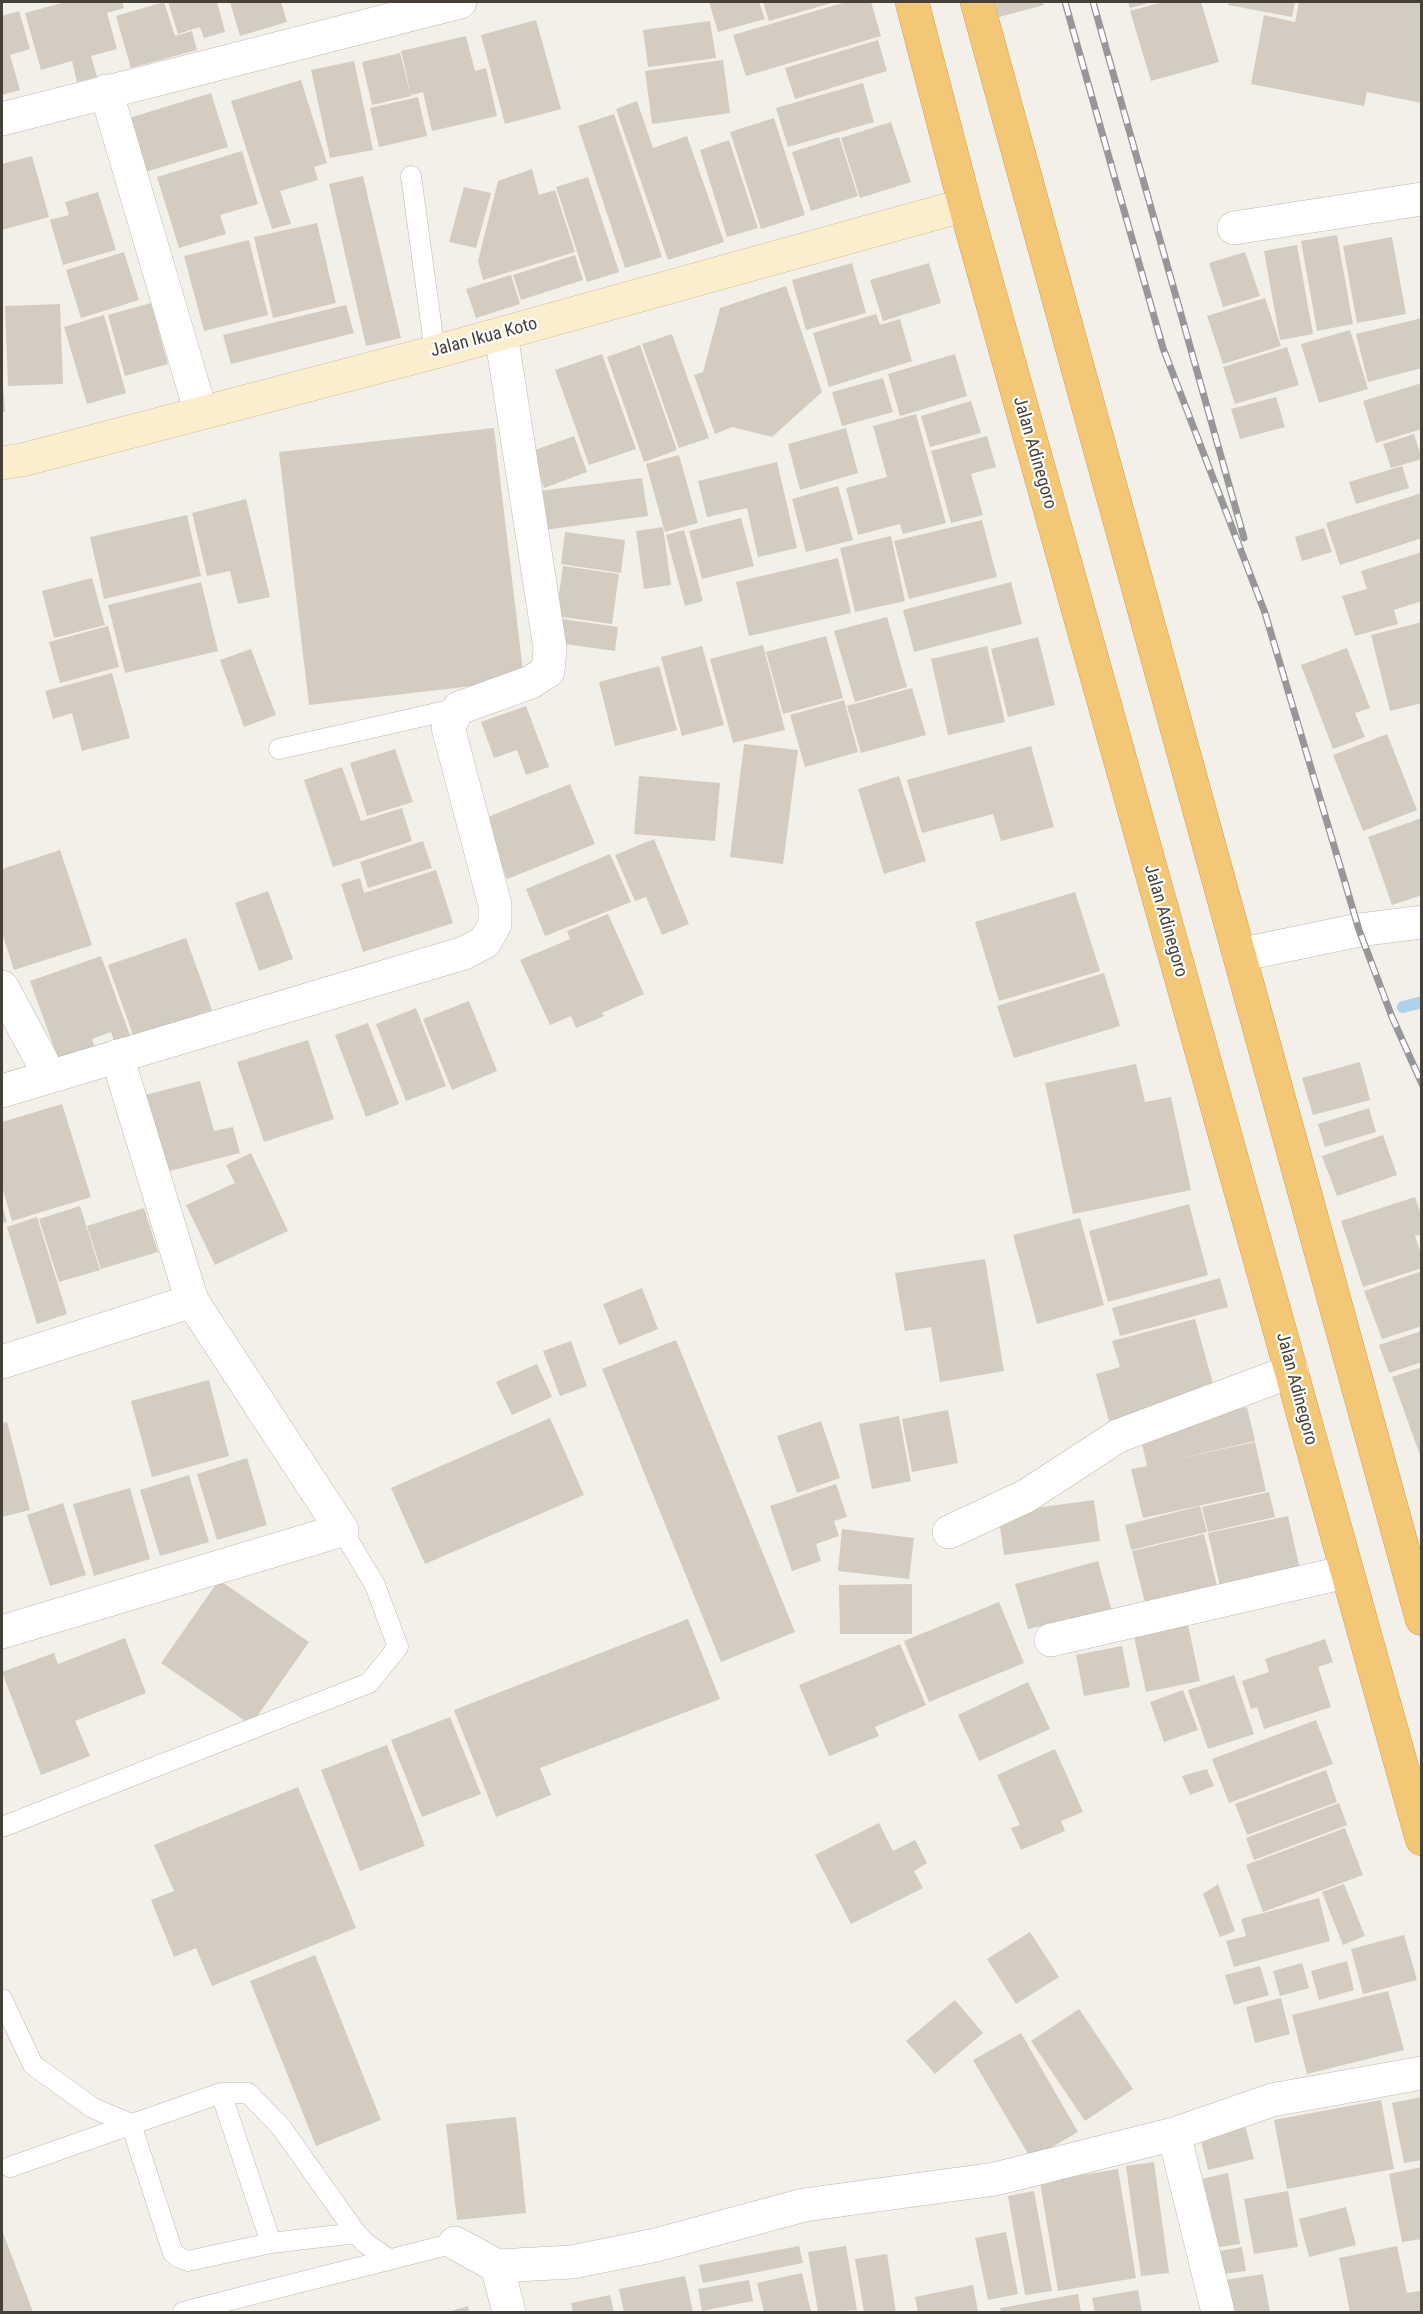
<!DOCTYPE html>
<html>
<head>
<meta charset="utf-8">
<style>
  body { margin:0 }
  #map { position:relative; width:1423px; height:2314px; overflow:hidden; background:#f3f0e9; font-family:"Roboto Condensed",sans-serif }
  canvas { display:block }
  .frame { position:absolute; inset:0; border:3px solid #464138; pointer-events:none }
</style>
</head>
<body>
<div id="map">
<canvas width="1423" height="2314"></canvas>
<div class="frame"></div>
</div>
<script>
const c = document.querySelector('canvas').getContext('2d');
c.lineJoin = 'round';
const toPath = rows => new Path2D(rows.map(r => 'M' + r).join(''));
function stroke(path, color, width, dash) { c.strokeStyle = color; c.lineWidth = width; c.lineCap = dash ? 'butt' : 'round'; c.setLineDash(dash || []); c.stroke(path); }
function paint(path, color) { c.fillStyle = color; c.fill(path, 'evenodd'); }
function write(font, color, halo, rows, align = 'center') {
  c.font = font + ' "Roboto Condensed",sans-serif'; c.lineWidth = 4.5; c.setLineDash([]); c.textBaseline = 'middle'; c.strokeStyle = halo; c.fillStyle = color; for (const [text, x, y, turn = 0] of rows) {
    c.save(); c.translate(x, y); c.rotate((+turn || 0) * Math.PI / 180); c.textAlign = isNaN(turn) ? turn : align; if (halo) c.strokeText(text, 0, 0); c.fillText(text, 0, 0); c.restore();
  }
}
stroke(toPath([
  [1403,1007,1422,1002]
]), '#abd2ea', 12);
paint(toPath([
  [65,2,122,2,124,8,107,13,117,49,91,56,97,77,77,82,72,61,41,70,25,13],
  [164,2,175,36,192,31,197,50,131,68,116,16],
  [168,2,217,2,225,32,204,38,200,27,178,34],
  [230,2,281,2,287,22,240,36],
  [709,2,759,2,765,19,718,32],
  [763,2,835,2,769,21],
  [846,2,871,2,881,36,746,76,733,35],
  [995,2,1043,2,1044,5,999,17],
  [1128,2,1152,2,1130,8],
  [1163,2,1201,2,1219,62,1151,81,1130,11],
  [1229,2,1295,2,1292,17,1228,5],
  [1299,2,1422,2,1422,103,1367,92,1364,106,1251,84,1264,15,1295,22],
  [19,11,30,49,10,55,20,90,2,95,2,16],
  [536,20,561,109,505,124,481,35],
  [710,21,716,58,648,67,643,30],
  [466,36,475,71,486,68,497,116,432,131,423,92,411,95,401,51],
  [878,40,887,71,795,99,785,68],
  [400,53,411,96,372,105,362,62],
  [723,60,730,113,652,124,645,71],
  [354,61,373,150,330,158,311,70],
  [301,80,327,163,314,167,318,180,280,191,291,224,272,229,231,101],
  [863,83,874,122,788,147,776,108],
  [211,93,228,147,145,172,129,118],
  [418,97,427,136,379,147,370,108],
  [637,101,653,148,687,136,724,242,668,260,616,109],
  [614,114,662,257,625,268,578,126],
  [774,118,805,215,761,229,730,132],
  [891,122,911,182,860,198,841,138],
  [839,137,858,196,811,211,792,152],
  [729,140,758,228,727,237,700,150],
  [242,151,258,204,220,215,226,234,179,248,157,177],
  [32,156,49,217,2,230,2,164],
  [532,169,539,195,555,190,575,252,483,280,478,261,498,181],
  [363,176,401,338,366,346,329,184],
  [588,177,619,272,587,282,556,187],
  [464,187,491,193,476,248,449,242],
  [98,192,116,250,63,265,50,220,69,215,65,202],
  [317,223,336,303,273,318,254,237],
  [1337,235,1353,324,1317,331,1301,241],
  [1392,237,1406,314,1357,323,1343,246],
  [249,240,268,315,204,331,184,256],
  [1297,245,1313,334,1280,340,1264,251],
  [124,252,139,300,81,318,66,270],
  [1245,252,1260,296,1223,307,1209,263],
  [575,255,583,280,521,300,513,275],
  [852,263,866,313,806,330,792,280],
  [929,263,941,303,883,321,870,280],
  [511,275,520,304,476,318,466,289],
  [786,286,822,392,772,437,732,427,715,434,694,375,703,372,720,308],
  [1265,298,1281,346,1223,364,1207,316],
  [151,303,168,364,125,376,108,315],
  [60,304,63,384,8,386,5,306],
  [346,305,354,333,231,364,223,335],
  [876,314,880,325,900,319,912,361,829,387,813,333],
  [104,315,126,393,87,404,64,327],
  [1422,318,1422,368,1368,382,1356,334],
  [1350,330,1368,389,1319,403,1301,344],
  [672,334,709,438,679,448,642,344],
  [640,345,677,450,644,462,607,357],
  [1287,347,1299,385,1235,404,1223,367],
  [602,354,636,449,589,465,555,370],
  [955,354,967,396,900,416,888,374],
  [883,378,893,412,842,426,832,392],
  [1422,383,1422,429,1376,443,1363,401],
  [2,385,3,385,5,412,2,412],
  [1276,397,1285,427,1240,439,1231,409],
  [971,401,981,433,930,447,921,416],
  [916,414,946,523,903,534,900,524,858,535,846,488,887,477,873,426],
  [494,428,524,680,309,705,279,452],
  [846,428,858,473,800,490,788,444],
  [1414,434,1422,459,1391,468,1383,444],
  [574,436,587,472,544,488,532,451],
  [987,436,996,467,971,474,983,515,951,523,931,451],
  [679,455,698,523,665,532,646,464],
  [777,462,797,548,758,557,747,508,707,517,698,481],
  [1402,466,1409,488,1356,504,1349,482],
  [642,478,648,516,544,530,539,491],
  [838,486,853,540,806,552,792,499],
  [1422,493,1422,538,1340,565,1326,523],
  [246,499,270,597,238,604,230,571,207,576,192,513],
  [187,515,201,576,104,599,90,537],
  [741,518,754,566,702,579,689,531],
  [982,520,997,577,909,599,894,541],
  [663,527,671,585,644,589,636,531],
  [1324,528,1332,552,1302,561,1295,537],
  [684,530,703,601,685,606,666,535],
  [565,532,625,540,621,573,561,564],
  [891,536,905,601,855,612,840,548],
  [1422,552,1422,601,1394,610,1398,624,1355,636,1342,596,1367,589,1361,571],
  [838,558,851,613,749,636,736,582],
  [563,566,619,574,612,624,556,616],
  [92,578,105,625,54,638,42,591],
  [201,582,218,651,125,673,108,605],
  [1011,582,1022,624,914,652,903,610],
  [887,617,907,687,855,702,834,631],
  [555,618,618,627,615,651,551,642],
  [1422,622,1422,703,1390,711,1371,635],
  [108,626,119,667,60,683,49,642],
  [826,636,843,698,783,714,766,652],
  [1038,637,1055,705,1008,717,991,649],
  [763,645,785,730,733,743,710,659],
  [702,646,724,725,682,736,661,657],
  [987,646,1005,722,948,735,931,659],
  [1347,648,1370,708,1355,713,1365,737,1333,749,1301,665],
  [251,649,276,715,244,727,220,660],
  [659,666,677,730,615,746,599,682],
  [112,673,130,738,82,751,72,713,53,719,45,691],
  [912,688,926,735,861,753,847,706],
  [844,700,858,752,805,767,790,715],
  [526,706,549,767,526,775,517,750,494,758,481,722],
  [1387,734,1417,810,1363,831,1333,755],
  [744,744,798,750,783,864,730,857],
  [1031,746,1054,827,1001,841,993,814,922,833,907,780],
  [395,749,413,802,367,816,350,763],
  [342,767,361,821,402,808,412,841,333,867,304,780],
  [639,776,720,783,715,841,634,834],
  [899,776,926,861,884,874,858,789],
  [570,784,595,844,507,879,483,819],
  [1422,818,1422,895,1392,905,1368,837],
  [654,839,689,924,662,935,646,897,635,901,615,855],
  [423,841,432,868,368,888,360,862],
  [60,850,92,945,14,970,2,933,2,869],
  [610,854,631,902,545,936,526,889],
  [436,870,453,923,363,952,341,884,360,878,364,893],
  [268,891,293,959,259,971,235,903],
  [1075,892,1100,971,999,1001,975,922],
  [608,914,644,994,602,1013,604,1016,576,1028,571,1016,550,1025,520,960,570,939,567,931],
  [186,938,212,1010,134,1038,108,965],
  [101,956,131,1038,115,1044,111,1032,92,1039,96,1051,60,1064,30,981],
  [1104,973,1120,1026,1014,1058,997,1006],
  [469,1001,497,1071,452,1090,423,1019],
  [416,1008,446,1086,406,1101,376,1024],
  [368,1023,399,1104,366,1117,335,1035],
  [308,1040,334,1119,264,1142,237,1062],
  [1360,1062,1370,1100,1313,1115,1302,1078],
  [1136,1064,1145,1102,1171,1097,1191,1190,1073,1214,1045,1083],
  [200,1081,214,1131,233,1127,240,1153,162,1173,141,1096],
  [62,1104,91,1197,12,1221,2,1187,2,1122],
  [1369,1108,1376,1132,1325,1147,1318,1124],
  [1383,1135,1397,1175,1337,1196,1322,1156],
  [251,1153,288,1231,215,1265,186,1205,235,1183,226,1165],
  [1415,1197,1422,1218,1422,1234,1415,1236,1422,1257,1422,1268,1363,1287,1341,1221],
  [2,1204,7,1222,2,1223],
  [1189,1204,1208,1275,1108,1302,1089,1231],
  [80,1206,100,1270,59,1282,39,1219],
  [144,1208,158,1252,101,1269,87,1226],
  [37,1217,67,1314,37,1324,7,1227],
  [1080,1218,1104,1305,1037,1324,1013,1235],
  [985,1259,1004,1371,940,1382,931,1327,905,1331,895,1273],
  [1422,1271,1422,1326,1382,1339,1364,1291],
  [1220,1278,1228,1307,1120,1336,1112,1308],
  [642,1288,658,1329,619,1345,603,1304],
  [1195,1319,1215,1391,1109,1421,1096,1374,1120,1367,1112,1341],
  [1422,1331,1422,1362,1389,1373,1379,1345],
  [676,1340,795,1632,721,1662,602,1369],
  [571,1341,587,1386,560,1396,543,1351],
  [537,1364,552,1397,512,1415,496,1382],
  [1422,1367,1422,1458,1421,1458,1392,1377],
  [209,1380,229,1456,152,1477,131,1401],
  [1247,1407,1255,1441,1168,1461,1255,1442,1266,1491,1143,1518,1131,1469,1147,1466,1139,1431],
  [948,1410,958,1463,912,1472,902,1419],
  [899,1416,911,1481,872,1489,859,1424],
  [550,1418,584,1495,425,1564,391,1488],
  [821,1421,840,1478,797,1493,777,1436],
  [7,1422,30,1510,2,1517,2,1423],
  [247,1458,267,1525,217,1540,197,1474],
  [189,1475,209,1542,160,1556,140,1490],
  [836,1484,847,1517,834,1521,839,1536,816,1544,821,1561,792,1571,770,1506],
  [130,1488,150,1559,94,1576,73,1504],
  [1269,1492,1275,1517,1208,1532,1202,1507],
  [1094,1500,1100,1541,1004,1555,998,1513],
  [63,1503,86,1575,50,1586,27,1515],
  [1200,1506,1207,1532,1131,1550,1125,1525],
  [1288,1516,1301,1574,1221,1591,1208,1533],
  [842,1529,914,1538,909,1579,838,1571],
  [1204,1534,1218,1590,1146,1607,1132,1551],
  [1098,1561,1114,1618,1044,1637,1041,1626,1028,1629,1015,1584],
  [219,1580,309,1642,251,1725,161,1663],
  [912,1584,912,1634,840,1634,839,1585],
  [999,1602,1024,1663,929,1702,904,1641],
  [688,1619,720,1699,540,1768,551,1795,496,1817,454,1710],
  [1187,1620,1200,1681,1146,1692,1133,1632],
  [125,1638,146,1693,75,1721,90,1756,41,1775,2,1672,54,1653,58,1664],
  [1325,1639,1333,1662,1318,1667,1331,1707,1264,1729,1257,1707,1251,1709,1242,1681,1269,1672,1265,1659],
  [900,1644,926,1705,875,1727,879,1736,829,1756,799,1685],
  [1122,1646,1130,1687,1084,1696,1076,1655],
  [1234,1675,1254,1734,1208,1749,1188,1690],
  [1028,1682,1050,1729,979,1761,958,1715],
  [1183,1690,1198,1730,1164,1742,1150,1702],
  [450,1717,481,1794,422,1817,391,1740],
  [1316,1720,1333,1764,1229,1803,1212,1759],
  [387,1745,425,1846,360,1871,321,1770],
  [1055,1749,1083,1812,1061,1821,1065,1831,1021,1850,1011,1828,1020,1825,997,1775],
  [1207,1769,1214,1786,1190,1795,1182,1776],
  [1326,1770,1337,1802,1247,1835,1235,1804],
  [298,1787,356,1928,212,1986,196,1948,174,1957,151,1900,174,1891,154,1845],
  [1339,1803,1347,1825,1254,1860,1246,1838],
  [879,1823,893,1851,915,1840,927,1863,914,1871,923,1888,851,1924,815,1855],
  [1345,1828,1363,1875,1263,1912,1246,1865],
  [1218,1884,1235,1931,1220,1937,1203,1894],
  [1344,1884,1365,1936,1343,1945,1322,1892],
  [1319,1898,1330,1941,1234,1967,1226,1941,1246,1936,1241,1919],
  [1030,1932,1059,1977,1016,2004,987,1959],
  [1404,1935,1417,1980,1363,1994,1351,1949],
  [315,1955,381,2120,316,2146,250,1981],
  [1347,1961,1354,1990,1319,2000,1311,1971],
  [1302,1963,1309,1988,1280,1996,1273,1971],
  [1260,1966,1269,1995,1234,2005,1225,1975],
  [1388,1991,1404,2050,1307,2074,1292,2015],
  [1281,1998,1290,2034,1255,2043,1246,2007],
  [955,2000,983,2033,935,2074,906,2041],
  [1079,2009,1133,2089,1085,2121,1031,2041],
  [1021,2033,1078,2132,1031,2159,973,2060],
  [1422,2097,1422,2160,1404,2163,1392,2103],
  [1381,2100,1394,2169,1287,2189,1274,2120],
  [516,2117,526,2213,457,2220,446,2124],
  [1245,2125,1254,2159,1208,2170,1200,2137],
  [1154,2162,1169,2273,1141,2276,1126,2166],
  [1422,2167,1422,2239,1402,2242,1389,2174],
  [1118,2169,1136,2278,1058,2291,1040,2182],
  [1228,2173,1240,2244,1213,2248,1201,2179],
  [1034,2191,1052,2291,1025,2295,1008,2196],
  [1288,2191,1298,2247,1254,2254,1244,2199],
  [1346,2207,1356,2245,1309,2257,1299,2219],
  [2,2230,33,2312,2,2312],
  [1006,2232,1018,2294,988,2300,975,2238],
  [799,2246,803,2263,703,2283,699,2265],
  [846,2246,857,2310,818,2312,808,2252],
  [1397,2246,1407,2293,1420,2291,1422,2312,1350,2312,1339,2258],
  [1242,2247,1246,2271,1216,2275,1213,2252],
  [887,2254,896,2312,864,2312,855,2259],
  [802,2273,811,2312,764,2312,757,2283],
  [1263,2274,1270,2312,1224,2312,1219,2281],
  [685,2276,693,2312,624,2312,619,2289],
  [749,2280,753,2301,702,2311,698,2289],
  [973,2285,978,2311,918,2312,915,2297],
  [1138,2290,1142,2312,1095,2312,1092,2298],
  [1078,2294,1081,2312,1001,2312,1000,2308],
  [610,2295,614,2312,573,2312,571,2303],
  [468,2306,469,2312,448,2312]
]), '#d4ccc0');
const lane = toPath([
  [411,176,435,352],
  [279,749,459,708],
  [2,1827,369,1683,398,1647,375,1585,342,1530],
  [2,1999,33,2065,93,2108,131,2124,173,2253,180,2258,188,2261,271,2243,356,2233],
  [221,2093,271,2243],
  [10,2167,221,2093,248,2093,281,2127,356,2233,364,2242,390,2260],
  [183,2312,455,2243]
]);
const street = toPath([
  [106,91,201,413],
  [2,119,460,2],
  [1234,228,1422,199],
  [1239,955,1359,930,1422,922],
  [2,987,50,1076],
  [2,1091,464,953,485,942,495,924,495,905,448,727,459,708,531,682,548,671,550,648,501,334],
  [2,1362,192,1301],
  [949,1532,1026,1496,1118,1436,1292,1371],
  [2,1632,342,1530,192,1301,117,1056],
  [1051,1640,1346,1572],
  [1174,2134,1218,2312],
  [455,2243,497,2266,572,2262,656,2245,804,2205,995,2179,1174,2134,1272,2100,1422,2073],
  [497,2266,509,2312]
]);
const secondary = toPath([
  [2,463,22,460,435,352,965,205]
]);
const highway = toPath([
  [912,2,965,205,1422,1839],
  [977,2,1422,1619]
]);
stroke(lane, '#beb8ad', 21);
stroke(street, '#beb8ad', 34);
stroke(secondary, '#cfc19d', 34);
stroke(highway, '#d09c46', 34);
stroke(lane, '#fff', 20);
stroke(street, '#fff', 33);
stroke(secondary, '#faeecd', 33);
stroke(highway, '#f2c776', 33);
const rail = toPath([
  [1065,2,1163,348,1265,613,1359,930,1392,1017,1422,1084],
  [1093,2,1244,538]
]);
stroke(rail, '#979797', 7);
stroke(rail, '#fff', 4.5, [14]);
write('18px', '#464138', '#fff', [
  ["Jalan Ikua Koto",484,338,-15],
  ["Jalan Adinegoro",1034,453,74],
  ["Jalan Adinegoro",1165,921,74],
  ["Jalan Adinegoro",1296,1389,75]
]);
</script>
</body>
</html>
